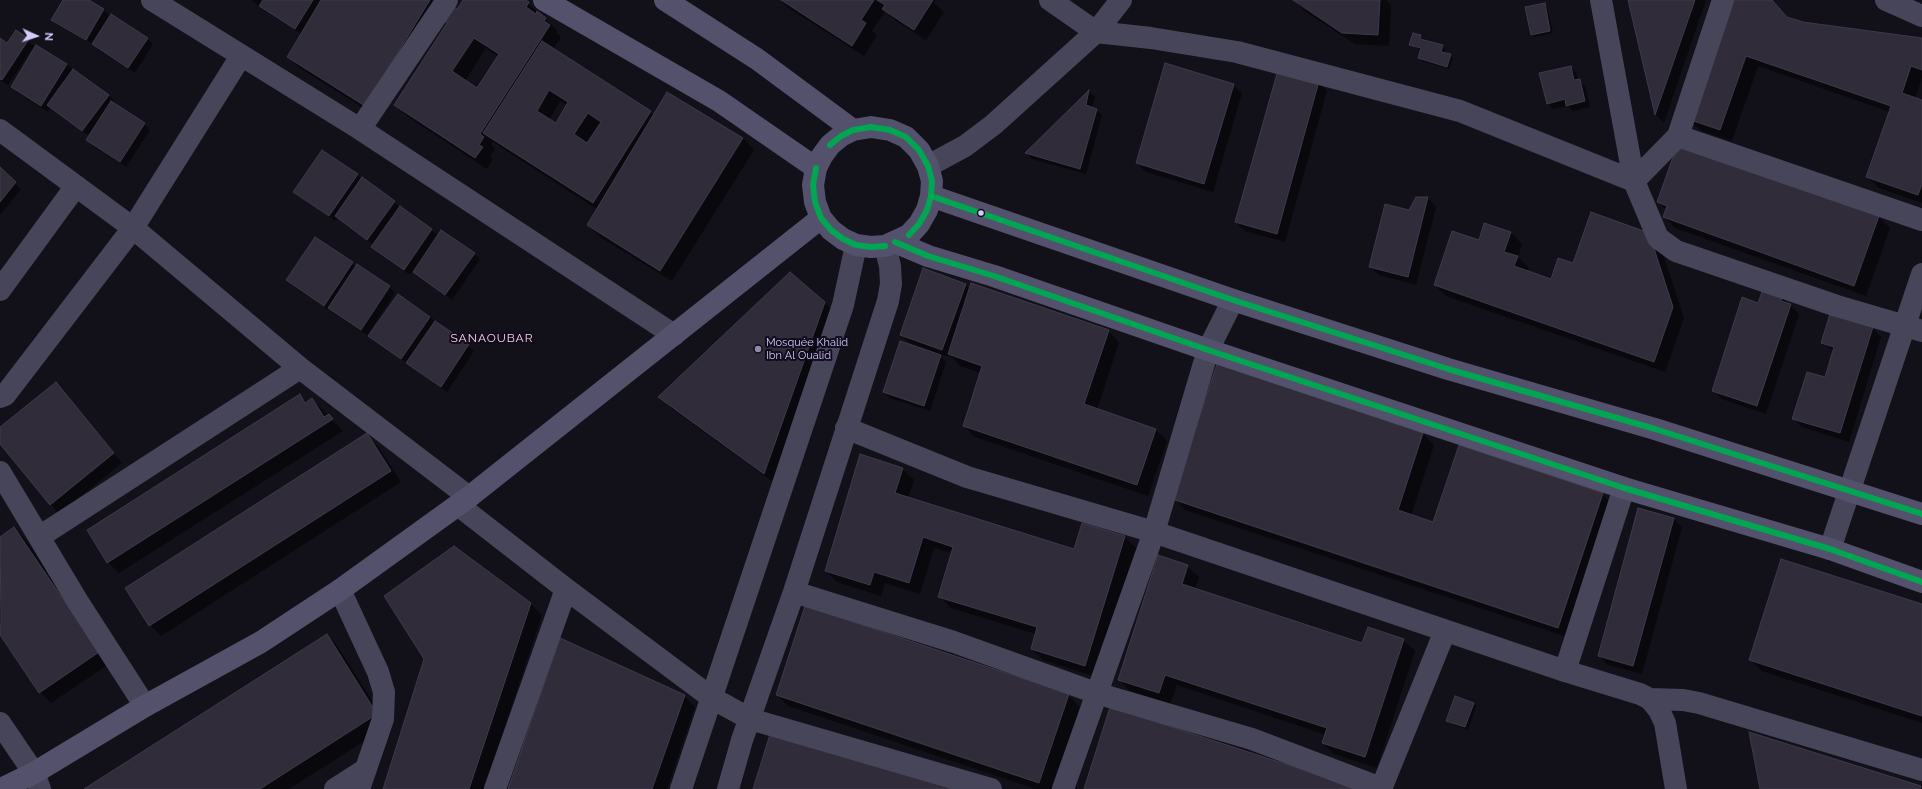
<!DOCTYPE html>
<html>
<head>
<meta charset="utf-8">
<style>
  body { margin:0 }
  #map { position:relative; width:1922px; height:789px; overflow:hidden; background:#121018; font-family:Raleway,sans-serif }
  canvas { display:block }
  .north { position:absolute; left:16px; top:16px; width:40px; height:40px; -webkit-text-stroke:3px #100c1c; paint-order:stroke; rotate:93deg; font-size:11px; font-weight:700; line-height:16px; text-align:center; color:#d2cafc }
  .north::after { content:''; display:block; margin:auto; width:14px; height:18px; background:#d2cafc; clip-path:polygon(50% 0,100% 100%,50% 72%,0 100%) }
</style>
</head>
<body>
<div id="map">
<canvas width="1922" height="789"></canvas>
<div class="north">N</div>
</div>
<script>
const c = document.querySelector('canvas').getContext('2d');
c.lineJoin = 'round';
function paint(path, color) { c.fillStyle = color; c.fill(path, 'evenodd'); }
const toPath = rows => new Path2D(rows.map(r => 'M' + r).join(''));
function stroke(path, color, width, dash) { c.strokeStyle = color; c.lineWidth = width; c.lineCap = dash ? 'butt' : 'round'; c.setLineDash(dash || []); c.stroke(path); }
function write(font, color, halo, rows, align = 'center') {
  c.font = font + ' Raleway,sans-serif'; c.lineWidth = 4; c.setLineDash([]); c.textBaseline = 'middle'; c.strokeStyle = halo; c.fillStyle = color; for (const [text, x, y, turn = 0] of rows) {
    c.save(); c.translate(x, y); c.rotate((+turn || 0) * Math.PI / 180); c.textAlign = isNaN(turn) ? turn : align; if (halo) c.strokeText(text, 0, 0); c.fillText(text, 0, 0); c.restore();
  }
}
paint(toPath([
  [64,0,87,0,104,10,111,17,147,38,153,44,135,73,99,50,93,44,58,25,52,19],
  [251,0,448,0,376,116,300,68,288,57,302,34,266,12],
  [464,0,524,0,557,30,556,32,561,38,553,49,654,115,743,138,754,150,672,281,600,237,588,225,598,210,493,142,491,145,495,149,490,156,493,159,487,169,407,116,395,104],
  [486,48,499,57,478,89,465,81],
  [560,101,567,105,556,124,549,120],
  [780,0,936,0,934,3,944,12,926,40,895,20,885,11,872,31,877,35,864,56,787,7],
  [1386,0,1391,5,1389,46,1355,44,1306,12,1294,0],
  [1629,0,1706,0,1664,123,1656,115],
  [1730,0,1772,0,1788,18,1803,23,1922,39,1922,78,1915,98,1922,101,1922,203,1879,188,1867,177,1890,112,1758,66,1732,141,1700,130,1689,119],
  [1545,4,1547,7,1553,33,1534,37,1531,34],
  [16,32,34,46,8,85,0,80,0,39,7,44],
  [1420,36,1423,40,1442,46,1445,49,1444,53,1453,58,1449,69,1422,61,1419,58,1421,50,1411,45],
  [37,47,67,65,108,95,114,101,113,103,144,124,150,130,126,167,93,146,87,140,89,136,50,107,48,112,18,93,12,87],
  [1570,67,1576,73,1578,80,1585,86,1590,107,1573,111,1567,106,1553,109,1547,103],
  [1318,82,1327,91,1285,242,1245,231,1236,222],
  [1233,85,1242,93,1213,192,1146,172,1137,163],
  [1089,91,1095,97,1092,108,1096,109,1102,115,1086,174,1032,159,1026,153],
  [1679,144,1879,217,1890,228,1866,296,1675,228,1664,216,1666,210,1658,202],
  [0,169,21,189,0,215],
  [357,175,439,236,474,254,480,259,452,300,413,271,410,275,379,253,373,247,374,245,338,218,335,221,295,192],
  [1428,198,1436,207,1416,285,1379,275,1370,267,1410,211],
  [1511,233,1522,244,1518,257,1529,268,1527,272,1551,280,1573,264,1660,245,1684,318,1665,372,1446,296,1435,285,1479,241],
  [315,238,356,267,357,265,390,287,395,293,367,335,293,286,287,280],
  [924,270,966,285,970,290,1108,331,1119,342,1097,410,1155,429,1167,441,1148,496,975,437,964,426,981,373,960,366,952,357,938,354,946,362,930,411,890,398,884,392,932,351,910,343,901,335],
  [1781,296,1799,314,1766,414,1722,399,1713,390,1759,304],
  [824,302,836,314,776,484,671,408,660,397],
  [430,317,474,351,447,392,370,336],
  [1873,328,1881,337,1849,442,1802,427,1793,418,1825,379,1834,352,1822,342],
  [56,383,122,463,59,514,0,442,0,429],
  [299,395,307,403,312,399,343,431,119,573,108,562],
  [366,434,378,446,401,482,161,636,150,625],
  [1423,434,1434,445,1411,516,1434,524,1602,494,1614,506,1570,638,1185,510,1174,498],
  [902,469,914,480,908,498,1075,550,1125,537,1136,548,1096,677,1043,660,1032,649,1036,634,951,608,939,596,952,553,934,548,920,594,885,583,881,596,837,582,826,571],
  [1673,518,1682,527,1642,674,1608,665,1599,656],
  [14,528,26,540,109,664,51,703,40,692,0,633,0,623,3,621,0,617,0,538],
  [1187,566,1199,577,1195,589,1363,644,1403,640,1415,651,1377,768,1334,754,1323,743,1326,735,1177,685,1170,704,1130,691,1119,679],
  [530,603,542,615,484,789,384,789],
  [1922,605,1922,723,1762,671,1750,660],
  [327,635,338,647,388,726,289,789,86,789],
  [777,695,1068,695,1080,707,1052,789,1036,789,788,706],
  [684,696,695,707,667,789,509,789],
  [1473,704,1476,706,1468,730,1450,723,1447,721]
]), '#0007');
const building = toPath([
  [63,0,89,0,104,9,86,40,51,20,63,0],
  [263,0,313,0,295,29,259,6,263,0],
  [321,0,430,0,365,106,287,57,321,0],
  [463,0,526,0,529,2,526,7,536,14,537,11,546,18,544,21,550,25,480,134,484,137,479,145,483,147,475,158,394,105,447,23,443,20,452,6,457,9,463,0],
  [474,38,499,54,477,88,452,71,474,38],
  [781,0,874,0,861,20,866,23,852,46,781,0],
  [877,0,933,0,914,30,882,9,885,5,877,0],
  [1293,0,1380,0,1378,35,1342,33,1293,0],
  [1628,0,1695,0,1655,115,1628,0],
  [1729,0,1772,0,1787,17,1803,22,1922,38,1922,70,1911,66,1902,93,1922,100,1922,184,1918,195,1866,177,1891,106,1746,56,1720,130,1688,119,1729,0],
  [1545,3,1550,31,1531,35,1525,7,1545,3],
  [111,14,148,38,128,68,92,44,111,14],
  [16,30,29,39,2,80,0,79,0,38,7,43,16,30],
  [1413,33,1421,35,1420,39,1443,45,1441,52,1451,54,1447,67,1418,58,1421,48,1409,45,1413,33],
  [542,41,651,111,593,203,483,133,542,41],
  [549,90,568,102,556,123,537,111,549,90],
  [588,113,601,122,587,143,574,134,588,113],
  [36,45,67,64,41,106,11,87,36,45],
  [1165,63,1234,84,1204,184,1136,163,1165,63],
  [1571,66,1574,80,1580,79,1585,101,1566,106,1565,99,1547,104,1539,73,1571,66],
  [73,69,109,95,82,131,47,105,73,69],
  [1278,70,1319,81,1277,234,1235,222,1278,70],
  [1089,90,1086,105,1097,109,1080,169,1025,153,1089,90],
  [667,92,743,138,660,271,587,225,667,92],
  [111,101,145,123,120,162,86,140,111,101],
  [1678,143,1879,216,1854,286,1663,217,1667,206,1657,202,1678,143],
  [322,150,358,174,329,216,293,192,322,150],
  [0,167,16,182,0,202,0,167],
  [362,177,395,201,367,240,335,216,362,177],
  [1416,197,1428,197,1408,277,1369,267,1385,204,1409,210,1416,197],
  [400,206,432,229,404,270,371,247,400,206],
  [1591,212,1649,233,1673,307,1654,362,1434,285,1452,231,1479,240,1484,223,1511,232,1504,252,1518,256,1514,266,1551,279,1558,258,1573,263,1591,212],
  [441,230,475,253,445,295,413,272,441,230],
  [315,237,353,262,324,306,286,280,315,237],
  [357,264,390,286,361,330,328,308,357,264],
  [923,268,966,284,942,350,900,335,923,268],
  [790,272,825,302,764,474,658,397,790,272],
  [971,283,1109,330,1084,404,1156,429,1137,485,963,426,982,366,948,354,971,283],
  [1763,289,1782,295,1781,301,1791,304,1757,406,1712,391,1742,297,1758,303,1763,289],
  [398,294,430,317,401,359,368,336,398,294],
  [1830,314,1873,327,1840,433,1792,419,1807,372,1825,377,1834,347,1821,343,1830,314],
  [435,321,469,344,441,387,406,363,435,321],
  [900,341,941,355,924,406,883,392,900,341],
  [1217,364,1423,433,1398,510,1433,522,1459,445,1603,493,1558,628,1172,499,1217,364],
  [56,382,114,453,50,505,0,444,0,427,56,382],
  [300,394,305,403,312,398,324,417,329,414,333,419,107,563,87,530,300,394],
  [367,433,391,471,149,626,125,588,367,433],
  [860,454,903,468,895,493,1074,549,1082,523,1125,536,1085,666,1031,649,1037,627,938,597,953,547,923,537,909,583,874,572,870,585,825,571,860,454],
  [1638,508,1674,518,1633,666,1598,656,1638,508],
  [14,527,99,652,39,693,0,635,1,621,0,537,14,527],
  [454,546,531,603,469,789,383,789,424,659,384,596,454,546],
  [1158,555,1188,565,1182,584,1362,643,1368,627,1404,639,1365,757,1322,743,1327,728,1165,675,1159,693,1118,680,1158,555],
  [1781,559,1922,604,1922,716,1749,660,1781,559],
  [805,606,1069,694,1039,783,776,695,805,606],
  [327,634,377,714,260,789,84,789,327,634],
  [560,638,685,695,652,789,508,789,560,638],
  [1455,696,1474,703,1465,727,1446,721,1455,696],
  [1110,707,1356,787,1356,789,1084,789,1110,707],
  [771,731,955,789,753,789,771,731],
  [1749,732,1921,786,1920,789,1760,789,1749,732]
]);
paint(building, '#302c3a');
stroke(building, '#3e3a4c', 1);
stroke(toPath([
  [152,0,360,129,674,335],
  [1050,0,1096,32,1151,38,1237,52,1460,111,1634,181,1678,136,1723,0],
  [1601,0,1634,181,1658,238,1676,251,1837,306,1922,331],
  [1886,0,1922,16],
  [360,129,447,0],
  [0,130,133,228,300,368,469,497],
  [1678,136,1922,220],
  [928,166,965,146,993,125,1096,32,1121,0],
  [0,290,76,186],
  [0,397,5,395,133,228,241,56],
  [846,428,967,477,1154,532,1565,671,1640,694,1650,699,1659,710,1665,723,1676,789],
  [0,472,78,602,145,706],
  [458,505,566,589,712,698,750,719,991,789],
  [39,537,300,368],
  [1830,549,1922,274],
  [340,590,378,672,384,692,383,719,359,789],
  [794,592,954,642,1096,693,1252,739,1381,788],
  [1565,671,1624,488],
  [1650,699,1683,700,1699,703,1922,770],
  [0,723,34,773,40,789],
  [335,789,366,769],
  [495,789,566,589],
  [681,789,843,305,856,245],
  [728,789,742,740,794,592,888,301,891,284,890,266,885,246],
  [1063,789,1154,532,1208,350,1233,300],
  [1381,789,1445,631]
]), '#474559', 22);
stroke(toPath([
  [544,0,719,101,816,168],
  [665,0,757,59,853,130,871,127,890,130,906,137,919,150,928,166,932,181,931,196,927,210,919,224,909,235,885,246,871,247,856,245,843,239,831,230,821,218,815,202,813,185,816,168,822,156,830,145,841,136,853,130],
  [931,196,1233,300,1448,369,1655,429,1922,514],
  [895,242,928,256,994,276,1208,350,1624,488,1830,549,1922,582],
  [1,789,34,773,145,706,261,642,340,590,469,497,821,218]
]), '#53516b', 22);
stroke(toPath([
  [830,145,841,136,853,130,871,127,890,130,906,137,919,150,928,166,932,181,931,196,927,210,919,224,909,235],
  [816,168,813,185,815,202,821,218,831,230,843,239,856,245,871,247,885,246],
  [931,196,1233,300,1448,369,1655,429,1922,514],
  [895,242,928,256,994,276,1208,350,1624,488,1830,549,1922,582]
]), '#00a651', 6);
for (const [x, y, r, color] of [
  [981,213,3.5,"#d2cafc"],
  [758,349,4,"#8f89ac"]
]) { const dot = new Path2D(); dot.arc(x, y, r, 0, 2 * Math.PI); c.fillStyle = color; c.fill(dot); stroke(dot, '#100c1c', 1.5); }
write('11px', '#d2cafc', '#100c1c', [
  ["Mosquée Khalid",766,343],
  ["Ibn Al Oualid",766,356]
], 'left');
c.letterSpacing = '1px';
write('12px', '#fccce8', '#100c1c', [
  ["SANAOUBAR",492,338]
]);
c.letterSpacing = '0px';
</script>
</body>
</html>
